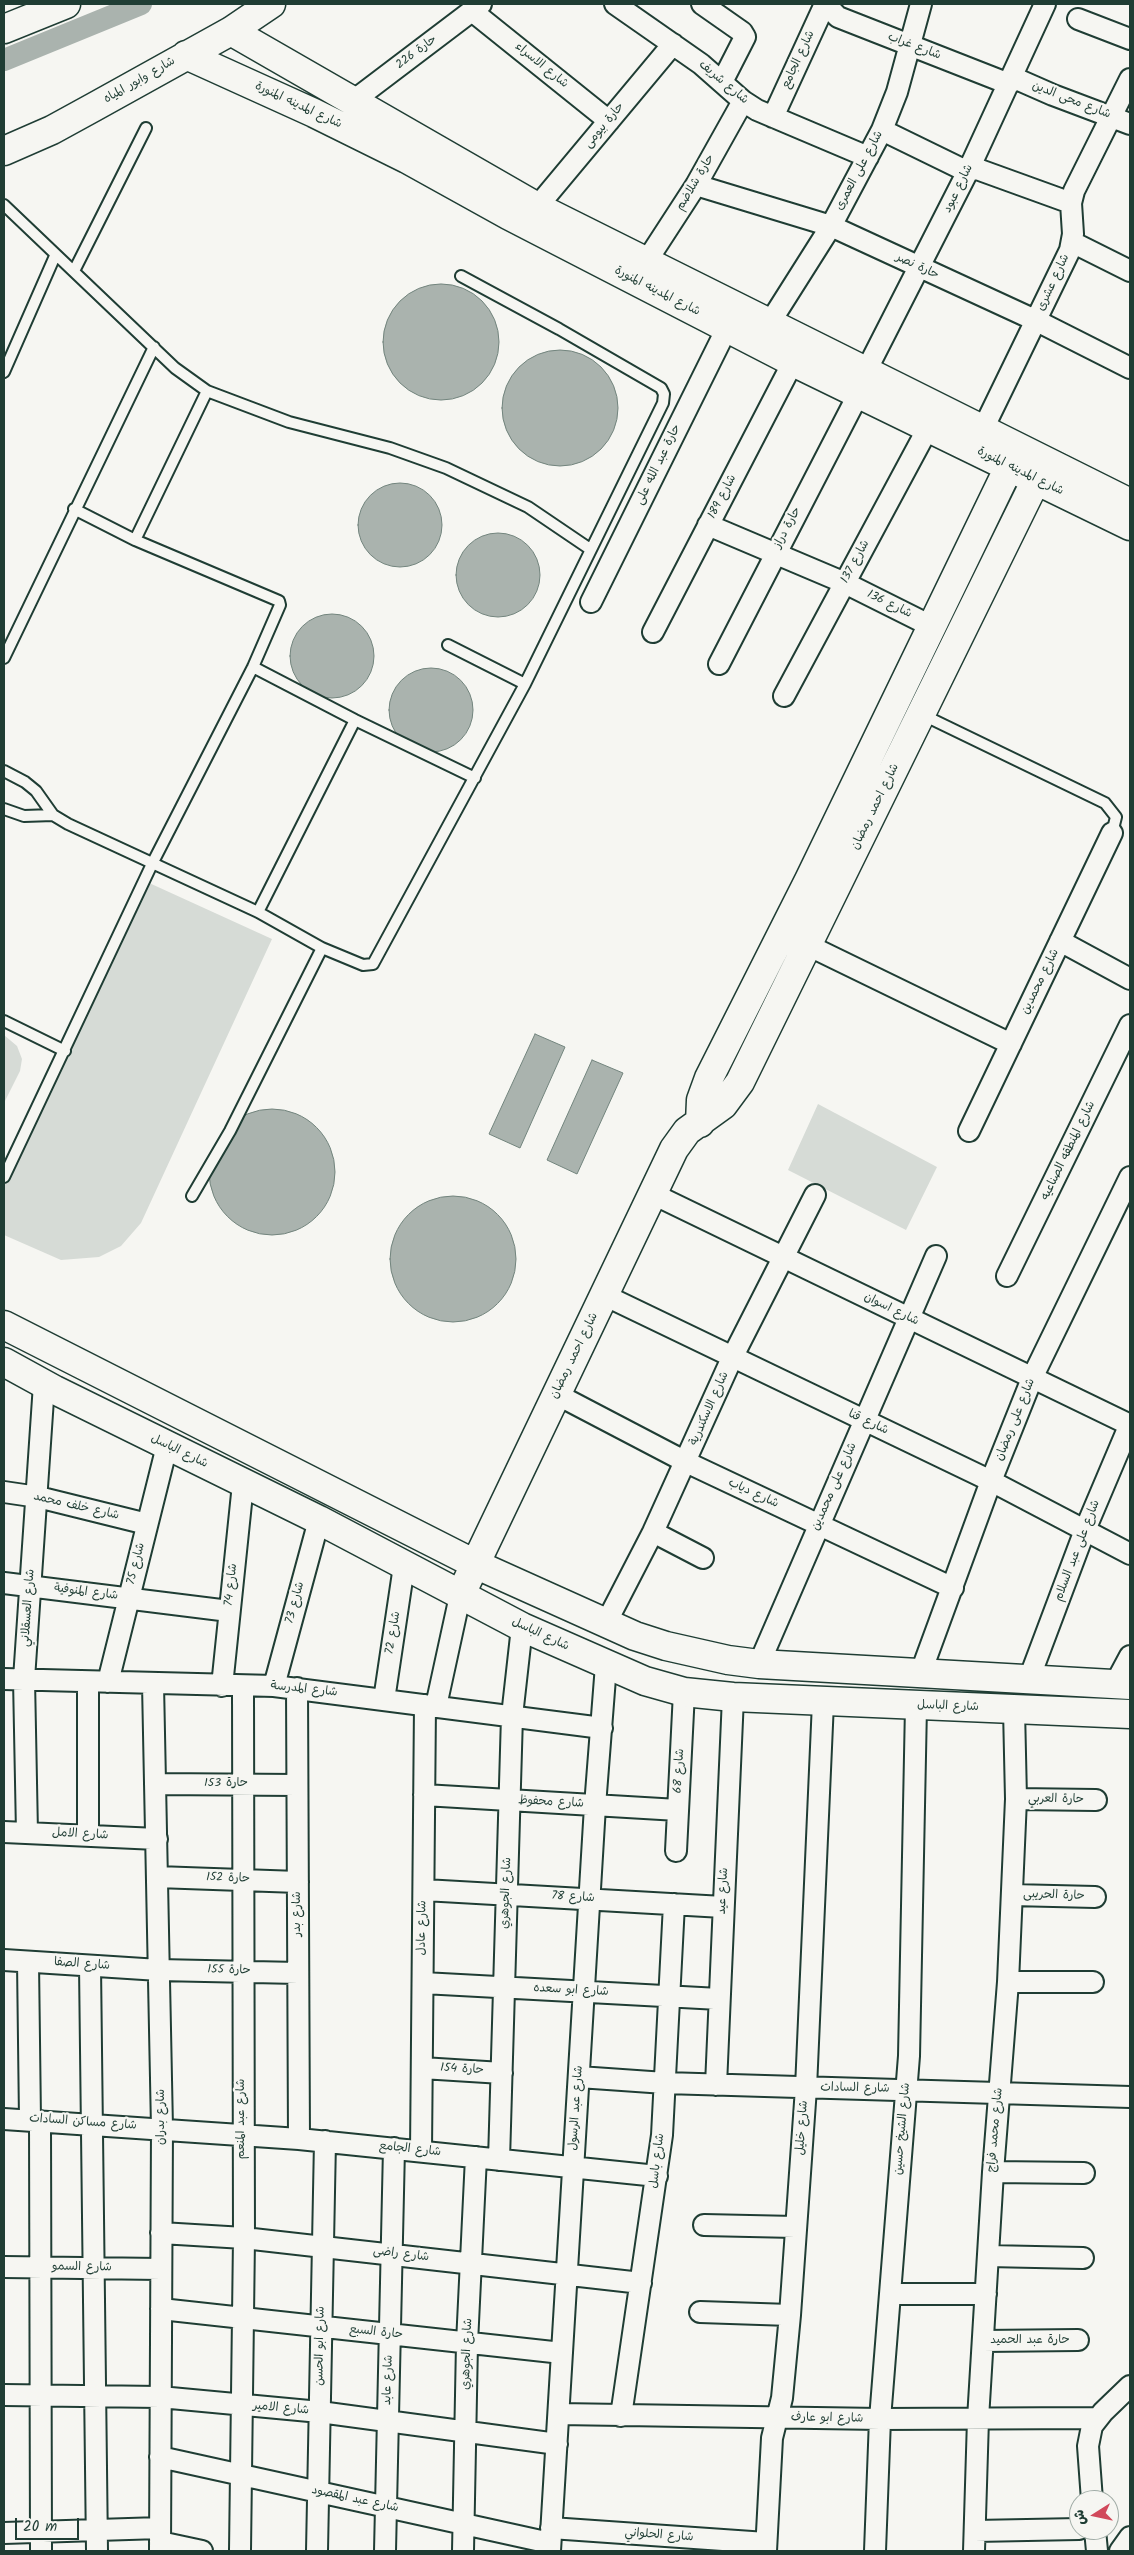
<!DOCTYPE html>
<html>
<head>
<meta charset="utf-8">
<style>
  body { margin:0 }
  #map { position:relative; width:1134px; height:2555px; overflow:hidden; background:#f6f6f2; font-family:Kalam,"Playpen Sans Arabic",sans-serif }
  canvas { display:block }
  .frame { position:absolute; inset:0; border:5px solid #1f3d34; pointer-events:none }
  .north { position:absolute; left:1069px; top:2490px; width:50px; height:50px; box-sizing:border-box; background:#f6f6f2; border:1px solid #a0aca6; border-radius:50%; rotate:260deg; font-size:14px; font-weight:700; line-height:20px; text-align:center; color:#1f3d34 }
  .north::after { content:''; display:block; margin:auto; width:18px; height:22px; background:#d1495b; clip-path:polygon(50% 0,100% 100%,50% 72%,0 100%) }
  .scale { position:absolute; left:15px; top:2518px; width:64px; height:22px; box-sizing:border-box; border:2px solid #1f3d34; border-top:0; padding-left:6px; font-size:15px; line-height:18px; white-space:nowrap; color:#1f3d34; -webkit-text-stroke:4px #f6f6f2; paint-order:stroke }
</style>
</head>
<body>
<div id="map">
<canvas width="1134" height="2555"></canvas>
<div class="frame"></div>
<div class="north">ش</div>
<div class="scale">20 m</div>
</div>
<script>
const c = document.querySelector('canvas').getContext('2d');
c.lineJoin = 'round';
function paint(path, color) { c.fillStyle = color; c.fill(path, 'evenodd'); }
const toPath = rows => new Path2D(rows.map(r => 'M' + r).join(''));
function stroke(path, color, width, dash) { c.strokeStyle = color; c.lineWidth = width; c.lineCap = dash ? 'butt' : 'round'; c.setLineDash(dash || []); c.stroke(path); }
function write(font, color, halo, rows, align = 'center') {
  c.font = font + ' Kalam,"Playpen Sans Arabic",sans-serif'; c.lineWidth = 4.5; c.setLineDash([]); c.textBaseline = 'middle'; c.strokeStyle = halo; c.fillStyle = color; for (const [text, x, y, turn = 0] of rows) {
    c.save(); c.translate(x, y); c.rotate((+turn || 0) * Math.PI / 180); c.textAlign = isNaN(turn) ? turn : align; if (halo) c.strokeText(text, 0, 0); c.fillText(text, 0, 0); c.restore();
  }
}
paint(toPath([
  [147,882,272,939,141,1223,121,1246,99,1257,61,1260,4,1235,4,1171],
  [4,1035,17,1046,22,1059,20,1071,4,1103],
  [818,1104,937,1167,906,1230,788,1170]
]), '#d6dbd6');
const water = toPath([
  '383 342a58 58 0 1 1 116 0a58 58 0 1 1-116 0Z',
  '502 408a58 58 0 1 1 116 0a58 58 0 1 1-116 0Z',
  '358 525a42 42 0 1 1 84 0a42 42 0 1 1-84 0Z',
  '456 575a42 42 0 1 1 84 0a42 42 0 1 1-84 0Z',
  '290 656a42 42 0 1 1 84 0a42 42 0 1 1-84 0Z',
  '389 710a42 42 0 1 1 84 0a42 42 0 1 1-84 0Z',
  [535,1034,565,1047,520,1148,489,1134,535,1034],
  [592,1060,623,1073,577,1174,547,1160,592,1060],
  '209 1172a63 63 0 1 1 126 0a63 63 0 1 1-126 0Z',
  '390 1259a63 63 0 1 1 126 0a63 63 0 1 1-126 0Z'
]);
paint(water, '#aab3ae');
stroke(water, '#72847d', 1);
stroke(toPath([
  [4,60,141,4]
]), '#aab3ae', 22);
const lane = toPath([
  [4,205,175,368,207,391,289,422,390,448,446,468,528,507,590,549],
  [74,271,146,128],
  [4,372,55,256],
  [135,540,207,391],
  [448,645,525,684],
  [4,658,154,347],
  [253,667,355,720,475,778],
  [921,714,1105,803,1116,817,1112,833],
  [4,771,25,782,36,791,53,815,68,824,258,912,322,948,363,965,373,964,525,684,663,403,664,394,661,388,559,329,461,276],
  [4,809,24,816,53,815],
  [258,912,355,720],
  [4,1021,65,1051],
  [4,1177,152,864,253,667,280,605,279,601,135,540,74,509],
  [192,1196,230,1131,322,948]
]);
const street = toPath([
  [615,4,701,64,743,101,757,110,868,157],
  [702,4,742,32,745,37,722,82],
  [825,4,838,17,1009,84],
  [472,11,609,121],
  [1078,19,1130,39],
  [1012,77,1053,95,1130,124],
  [353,101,481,4],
  [773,117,825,4],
  [882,130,966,171,977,169,1071,203],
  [696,185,831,226,1037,321,1130,368],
  [537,207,673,44],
  [1072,242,1130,271],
  [646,262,696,185,743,101],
  [769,324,831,226,882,130,897,92,921,4],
  [866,371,968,171,1045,4],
  [983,429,1070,250,1073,234,1071,203,1074,191,1130,79],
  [708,525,845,583,933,627],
  [591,602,727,328],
  [653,632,793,362],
  [719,664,859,393],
  [784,696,928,428],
  [795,939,1011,1044],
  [1060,941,1130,979],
  [969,1131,1112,833],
  [653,1194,1130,1425],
  [1007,1276,1130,1025],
  [604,1295,991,1481,1130,1554],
  [556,1394,686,1462,953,1588],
  [4,1492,38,1497,147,1524],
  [653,1532,703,1558],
  [4,1583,229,1611],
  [606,1623,653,1532,732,1358,815,1195],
  [759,1664,936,1256],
  [921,1672,991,1481,1033,1376,1130,1177],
  [4,1679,274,1686,602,1728],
  [1029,1679,1085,1530,1130,1424],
  [108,1682,167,1446],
  [153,1684,162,2128,160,2551],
  [1115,1684,1130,1656],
  [222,1686,243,1484],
  [274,1686,319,1520],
  [297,1688,299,2139],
  [384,1700,404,1566],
  [436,1706,460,1596],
  [155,1784,297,1785],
  [424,1795,678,1810],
  [1016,1799,1096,1800],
  [4,1832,157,1839],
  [27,1833,24,1679,44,1384],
  [88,1836,88,1682],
  [676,1851,684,1692],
  [157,1877,298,1882],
  [424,1890,723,1907],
  [1012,1895,1095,1897],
  [4,1960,159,1970,298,1973],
  [28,1962,30,2120],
  [90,1966,97,2551],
  [1008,1982,1093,1982],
  [423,1983,719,1999],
  [422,2068,502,2073],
  [579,2077,665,2083,1130,2097],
  [716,2085,733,1697],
  [4,2119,299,2139,657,2176],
  [40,2121,41,2551],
  [421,2151,425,1705],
  [499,2160,512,1716,522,1627],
  [993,2172,1084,2173],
  [704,2225,795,2227],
  [161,2233,244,2238,641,2283],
  [988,2256,1083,2258],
  [4,2267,161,2269],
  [890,2294,986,2294],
  [161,2309,562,2353],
  [700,2312,790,2315],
  [983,2341,1078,2340],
  [4,2395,160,2397,320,2412,557,2444],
  [559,2414,880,2419,1096,2418],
  [621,2416,662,2135,674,1904],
  [160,2457,550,2543],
  [1092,2500,1088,2446,1092,2426,1103,2412,1130,2386],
  [551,2528,766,2543],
  [1095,2530,1097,2551],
  [975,2531,1079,2529],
  [4,2533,160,2528],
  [160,2542,202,2551],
  [240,2551,244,2238,243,1687],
  [317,2551,325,2141],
  [385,2551,394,2148],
  [463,2551,467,2343,476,2157],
  [550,2551,595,1806,606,1665],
  [766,2551,772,2438,782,2398,790,2315,806,2088,823,1702],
  [875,2551,880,2419,909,2056,916,1706],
  [974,2551,978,2419,993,2172,1008,1982,1016,1799,1014,1709],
  [1120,2551,1130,2537]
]);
const secondary = toPath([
  [4,29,66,4],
  [231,31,537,207,1130,503],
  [186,55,314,113,407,159,508,215,793,362,1130,526],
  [4,151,52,130,94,107,231,31,271,4],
  [700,1123,701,1100,709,1078,809,880,1009,467],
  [4,1325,475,1564,635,1636,666,1646,728,1660,759,1664,1130,1685],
  [4,1362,55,1390,319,1520,522,1627,645,1681,684,1692,733,1697,1130,1714],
  [460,1596,674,1149,687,1131,723,1105,740,1082,1036,480]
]);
stroke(lane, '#1f3d34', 14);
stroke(street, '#1f3d34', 24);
stroke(secondary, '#1f3d34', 31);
stroke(lane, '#f6f6f2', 10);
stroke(street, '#f6f6f2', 20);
stroke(secondary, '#f6f6f2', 28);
write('12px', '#1f3d34', '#f6f6f2', [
  ["شارع غراب",914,47,21],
  ["حارة 226",417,53,-37],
  ["شارع الجامع",799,60,-65],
  ["شارع الاسراء",541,66,39],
  ["شارع وابور المياه",140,81,-30],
  ["شارع شريف",723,83,40],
  ["شارع محى الدين",1071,101,21],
  ["شارع المدينه المنورة",298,106,25],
  ["حارة بيومى",605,126,-50],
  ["شارع على العمرى",860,171,-62],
  ["حارة شلاضم",696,183,-59],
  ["شارع عبود",959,189,-64],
  ["حارة نصر",917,267,25],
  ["شارع عشرى",1054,283,-65],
  ["شارع المدينه المنورة",657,292,27],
  ["حارة عبد الله على",659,465,-64],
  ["شارع المدينه المنورة",1020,472,26],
  ["شارع 189",723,497,-63],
  ["حارة دراز",788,528,-62],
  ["شارع 137",856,562,-62],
  ["شارع 136",889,605,26],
  ["شارع احمد رمضان",876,807,-64],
  ["شارع محمدين",1041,982,-64],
  ["شارع المنطقه الصناعيه",1069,1151,-64],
  ["شارع اسوان",891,1310,26],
  ["شارع احمد رمضان",575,1356,-64],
  ["شارع الاسكندرية",710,1409,-66],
  ["شارع على رمضان",1016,1420,-68],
  ["شارع قنا",868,1423,25],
  ["شارع الباسل",179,1452,26],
  ["شارع على محمدين",835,1487,-66],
  ["شارع دياب",753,1494,25],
  ["شارع خلف محمد",76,1507,13],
  ["شارع على عبد السلام",1078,1551,-69],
  ["شارع 75",137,1564,-76],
  ["شارع 74",232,1585,-84],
  ["شارع المنوفية",86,1593,7],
  ["شارع 73",296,1603,-75],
  ["شارع العسقلاني",29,1608,-86],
  ["شارع 72",394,1633,-81],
  ["شارع الباسل",540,1635,25],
  ["شارع المدرسة",304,1690,6],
  ["شارع الباسل",948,1707,2],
  ["شارع 68",680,1771,-87],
  ["حارة 153",226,1784],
  ["حارة العربي",1056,1800,1],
  ["شارع محفوظ",551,1803,3],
  ["شارع الامل",80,1835,3],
  ["حارة 152",228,1879,2],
  ["شارع عيد",724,1891,-87],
  ["شارع الجوهري",507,1893,-88],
  ["حارة الحريبى",1054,1896,2],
  ["شارع 78",573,1898,3],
  ["شارع بدر",298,1914,-90],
  ["شارع عادل",423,1928,-89],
  ["شارع الصفا",82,1965,4],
  ["حارة 155",229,1971,1],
  ["شارع ابو سعده",571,1991,3],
  ["حارة 154",462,2070,3],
  ["شارع السادات",855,2089,1],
  ["شارع عبد الرسول",577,2108,-86],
  ["شارع بدران",162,2117,-90],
  ["شارع عبد المنعم",242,2119,-90],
  ["شارع مساكن السادات",83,2123,4],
  ["شارع خليل",803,2128,-86],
  ["شارع الشيخ حسين",903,2129,-85],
  ["شارع محمد فراج",996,2130,-85],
  ["شارع الجامع",410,2150,6],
  ["شارع باسل",658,2161,-83],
  ["شارع راضى",401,2255,7],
  ["شارع السمو",82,2268,1],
  ["حارة السبع",376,2333,6],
  ["حارة عبد الحميد",1030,2341],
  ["شارع ابو الحسن",321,2346,-89],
  ["شارع الجوهري",468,2354,-88],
  ["شارع عابد",389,2380,-88],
  ["شارع الامير",281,2409,5],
  ["شارع ابو عارف",827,2419,1],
  ["شارع عبد المقصود",355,2500,12],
  ["شارع الحلواني",659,2536,4]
]);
</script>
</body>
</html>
